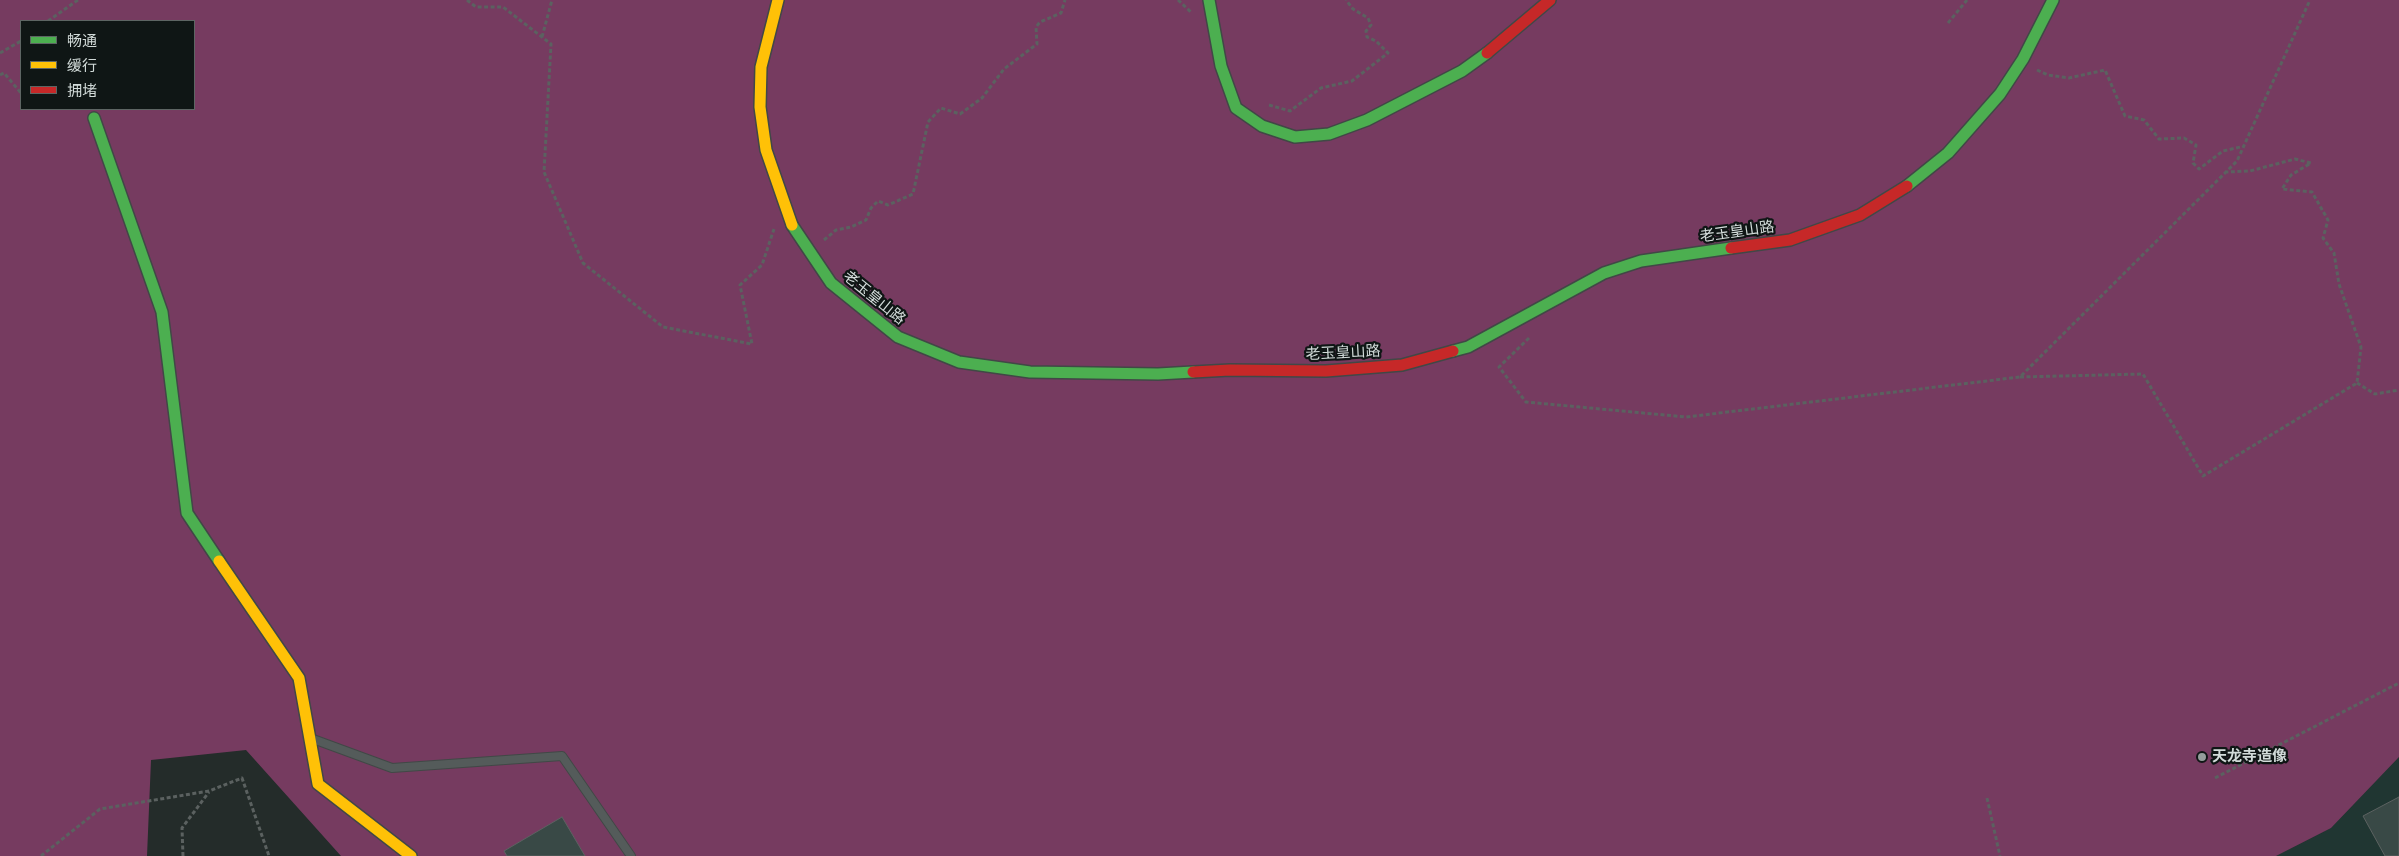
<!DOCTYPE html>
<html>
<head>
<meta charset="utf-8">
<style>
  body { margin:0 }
  #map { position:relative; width:2399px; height:856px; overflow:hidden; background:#242c2a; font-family:Rubik,"Noto Sans SC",sans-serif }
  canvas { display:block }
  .legend { position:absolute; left:20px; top:20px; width:175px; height:90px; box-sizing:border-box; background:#0f1615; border:1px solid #5d6563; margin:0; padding:6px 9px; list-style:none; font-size:15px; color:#d2dbd9 }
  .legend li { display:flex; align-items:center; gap:10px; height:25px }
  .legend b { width:25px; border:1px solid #5d6563 }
</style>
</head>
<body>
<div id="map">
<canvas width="2399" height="856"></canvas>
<ul class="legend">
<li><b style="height:6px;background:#4caf50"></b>畅通</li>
<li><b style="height:6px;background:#ffc107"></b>缓行</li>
<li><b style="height:6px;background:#c62828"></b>拥堵</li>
</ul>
</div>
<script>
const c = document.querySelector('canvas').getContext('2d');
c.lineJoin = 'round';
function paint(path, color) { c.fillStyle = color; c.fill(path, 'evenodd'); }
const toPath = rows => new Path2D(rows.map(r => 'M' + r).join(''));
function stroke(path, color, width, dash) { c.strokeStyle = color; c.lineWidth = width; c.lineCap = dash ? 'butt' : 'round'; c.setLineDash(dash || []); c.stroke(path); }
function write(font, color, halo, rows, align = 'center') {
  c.font = font + ' Rubik,"Noto Sans SC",sans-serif'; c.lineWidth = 4.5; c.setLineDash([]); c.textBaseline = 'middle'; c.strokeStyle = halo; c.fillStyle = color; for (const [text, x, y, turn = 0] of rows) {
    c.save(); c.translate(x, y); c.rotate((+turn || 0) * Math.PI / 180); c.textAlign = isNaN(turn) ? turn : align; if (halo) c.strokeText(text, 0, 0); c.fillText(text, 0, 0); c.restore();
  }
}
paint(toPath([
  [2399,757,2399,856,2276,856,2331,828]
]), '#203632');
paint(toPath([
  [0,0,2399,0,2399,757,2331,828,2276,856,341,856,246,750,151,760,147,856,0,856],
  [21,21,194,21,194,109,21,109]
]), '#763b60');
const building = toPath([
  [2399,797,2399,856,2385,856,2363,816,2399,797],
  [562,817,585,856,507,856,504,851,562,817]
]);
paint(building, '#394946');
stroke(building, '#5c6261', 1);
const lane = toPath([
  [313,739,392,768,562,756,631,856]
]);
const fast = toPath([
  [1209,0,1221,66,1236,108,1262,126,1295,137,1329,134,1367,120,1462,71,1487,53],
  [94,118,162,312,187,513,219,561],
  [1907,186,1948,153,2000,94,2023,59,2053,0],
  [792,225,831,283,898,337,959,362,1030,372,1158,374,1193,372],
  [1453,351,1468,347,1604,273,1641,261,1731,248]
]);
const slow = toPath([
  [778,0,761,67,760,107,766,150,792,225],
  [219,561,299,678,318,784,411,856]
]);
const jam = toPath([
  [1487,53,1550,0],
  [1731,248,1790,240,1860,215,1907,186],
  [1193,372,1230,370,1326,371,1402,365,1453,351]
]);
stroke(lane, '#414846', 10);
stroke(fast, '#414846', 14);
stroke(slow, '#414846', 14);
stroke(jam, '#414846', 14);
stroke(toPath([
  [467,0,476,7,503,7,551,44,544,172,583,263,663,327,752,344,740,285,762,265,774,229],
  [1178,0,1192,13],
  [48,21,78,0],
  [1948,23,1967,0],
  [542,37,552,0],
  [0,53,21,41],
  [2037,70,2048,75,2069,78,2105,70,2125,116,2144,120,2159,139,2184,138,2196,145,2193,163,2199,169,2223,151,2245,146],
  [0,75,4,73,21,93],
  [1269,105,1290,111,1321,88,1352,81,1388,53,1376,41,1367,37,1366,31,1371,25,1368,18,1353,9,1346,0],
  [824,240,836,230,851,227,866,220,871,208,878,201,888,205,913,194,928,122,941,108,960,114,982,98,1004,69,1037,44,1036,27,1040,22,1061,13,1065,0],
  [1529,338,1499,367,1526,402,1686,417,2020,377,2237,161,2310,0],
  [2020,377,2143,374,2203,476,2357,383,2361,347,2339,284,2334,253,2323,238,2328,220,2312,192,2282,189,2291,175,2311,163,2295,159,2250,171,2226,172],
  [2357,383,2375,394,2399,390],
  [2215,778,2399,683],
  [1987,798,2000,856],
  [41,856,100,809,209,791,242,778,269,856],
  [183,856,182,828,209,792]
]), '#5b6160', 3, [4, 2.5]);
stroke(lane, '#545b5a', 8);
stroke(fast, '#4caf50', 11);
stroke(slow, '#ffc107', 11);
stroke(jam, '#c62828', 11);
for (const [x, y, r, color] of [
  [2202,757,5,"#959e9c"]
]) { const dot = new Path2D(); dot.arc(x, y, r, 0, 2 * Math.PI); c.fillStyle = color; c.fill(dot); stroke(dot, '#0f1615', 2); }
write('15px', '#d2dbd9', '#0f1615', [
  ["老玉皇山路",1737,232,-8],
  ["老玉皇山路",874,298,39],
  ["老玉皇山路",1343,353,-3]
]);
write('bold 15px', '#d2dbd9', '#0f1615', [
  ["天龙寺造像",2212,757]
], 'left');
</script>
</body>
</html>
